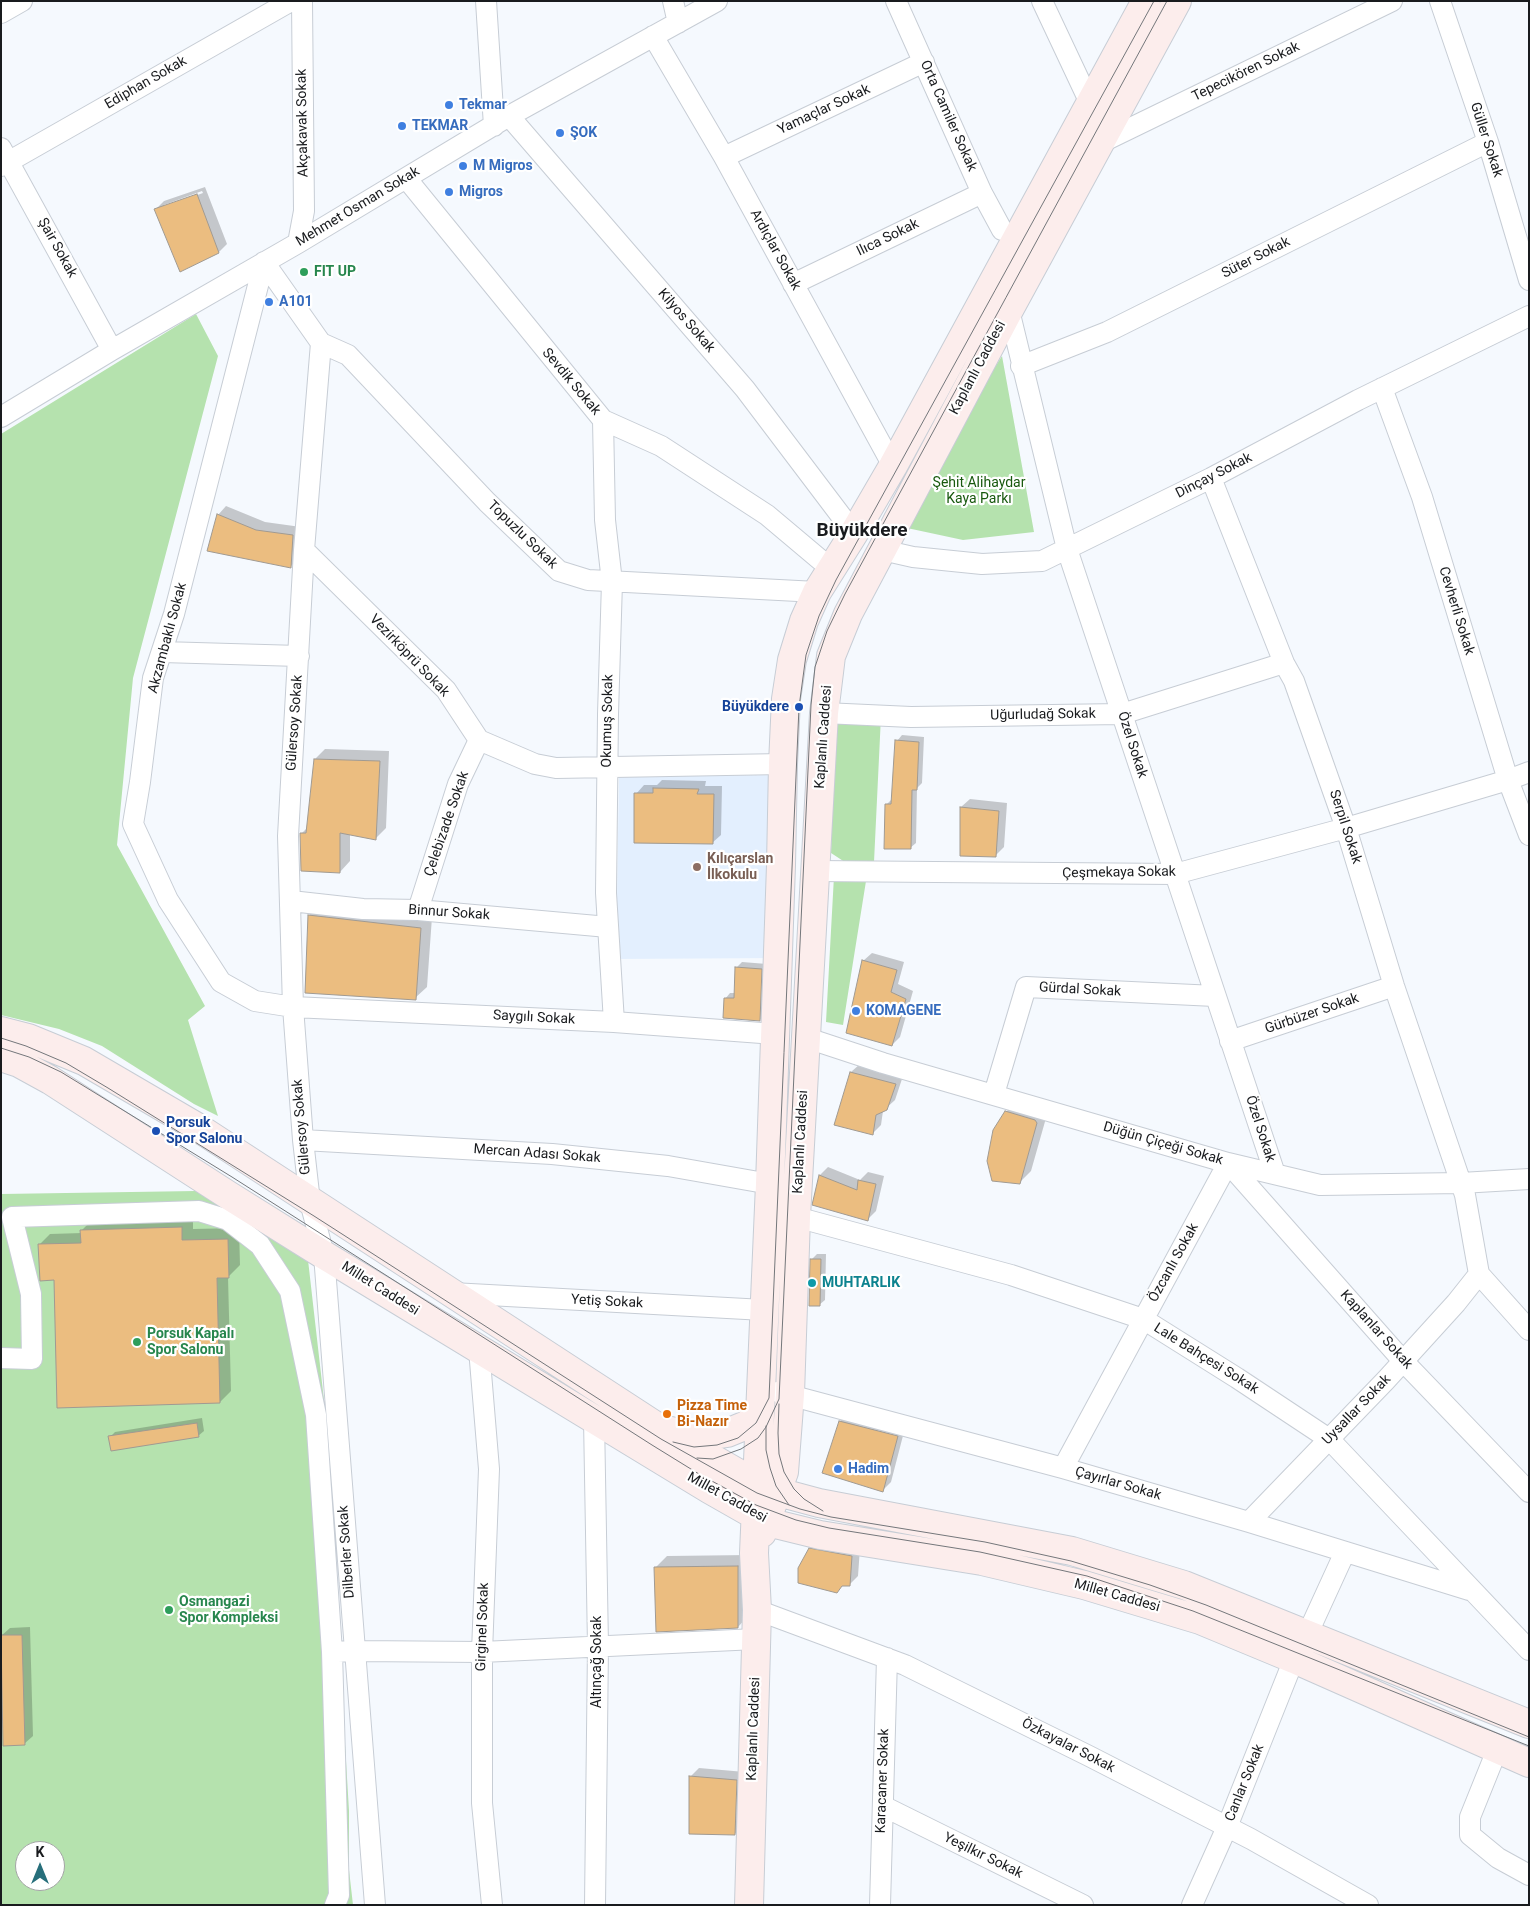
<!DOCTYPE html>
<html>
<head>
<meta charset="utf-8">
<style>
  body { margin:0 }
  #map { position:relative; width:1530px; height:1906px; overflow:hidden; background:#f5f9fe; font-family:Roboto,sans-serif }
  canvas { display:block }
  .frame { position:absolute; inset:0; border:2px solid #191b1e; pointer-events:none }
  .north { position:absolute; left:15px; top:1841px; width:50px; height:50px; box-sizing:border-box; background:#fff; border:1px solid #a3a4a5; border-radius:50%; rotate:0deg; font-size:14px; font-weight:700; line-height:20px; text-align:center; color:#191b1e }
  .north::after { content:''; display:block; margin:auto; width:18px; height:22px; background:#276f7b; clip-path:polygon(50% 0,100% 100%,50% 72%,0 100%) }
</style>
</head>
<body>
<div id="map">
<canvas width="1530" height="1906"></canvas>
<div class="frame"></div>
<div class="north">K</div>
</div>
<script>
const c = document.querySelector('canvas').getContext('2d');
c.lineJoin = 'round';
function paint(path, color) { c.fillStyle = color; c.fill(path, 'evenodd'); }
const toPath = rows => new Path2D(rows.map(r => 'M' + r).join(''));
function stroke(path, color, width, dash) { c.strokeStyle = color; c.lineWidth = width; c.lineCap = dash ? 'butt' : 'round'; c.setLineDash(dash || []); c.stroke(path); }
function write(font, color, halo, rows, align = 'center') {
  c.font = font + ' Roboto,sans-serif'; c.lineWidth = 4.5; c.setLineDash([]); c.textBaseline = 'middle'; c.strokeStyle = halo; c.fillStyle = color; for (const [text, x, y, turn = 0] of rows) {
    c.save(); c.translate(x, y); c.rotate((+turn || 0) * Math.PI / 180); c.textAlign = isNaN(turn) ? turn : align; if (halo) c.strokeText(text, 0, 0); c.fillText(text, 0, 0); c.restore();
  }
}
paint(toPath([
  [778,775,778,958,616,959,619,776]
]), '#e3effe');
paint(toPath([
  [196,314,218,356,133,678,117,845,205,1006,188,1020,218,1116,194,1104,102,1046,59,1029,1,1015,1,434],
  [1002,356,1034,532,963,540,907,528,970,406],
  [835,714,881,716,874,862,854,868,831,853],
  [834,876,866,881,843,1025,826,1022],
  [196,1191,308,1260,325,1409,349,1811,349,1870,353,1905,1,1905,1,1194],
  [25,1851,55,1851,55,1881,25,1881]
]), '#b5e2ae');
paint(toPath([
  [205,187,227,244,219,252,155,210,164,201],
  [202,191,203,193,164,207,164,205],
  [226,506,265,522,301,527,299,558,291,566,218,515],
  [902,735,924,737,922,783,917,788,916,843,910,848,887,804,892,799,897,741],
  [325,749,389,751,386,828,376,838,350,834,350,861,340,872,301,834,308,827,315,759],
  [662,780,706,781,705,786,722,786,721,835,712,843,636,794,644,785,657,785],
  [970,799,1007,803,1004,847,996,855,961,807],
  [320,904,432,917,427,987,415,998,309,915],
  [872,953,904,962,898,984,913,991,900,1037,892,1045,863,961],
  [742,962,767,964,765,1014,760,1020,725,999,730,993,736,993,736,968],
  [860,1064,903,1076,895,1100,883,1111,881,1125,872,1134,835,1124,851,1072],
  [1018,1100,1048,1111,1031,1171,1019,1183,1006,1112],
  [828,1167,860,1180,868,1172,884,1176,876,1211,868,1219,814,1204,820,1175],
  [193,1216,193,1229,239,1228,240,1265,228,1277,231,1391,220,1402,55,1279,39,1245,50,1234,82,1233,82,1230,93,1219],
  [817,1254,826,1254,825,1300,819,1305,811,1260],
  [849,1413,905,1428,891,1482,883,1490,824,1472,840,1421],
  [202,1418,204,1431,198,1436,110,1437,115,1432],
  [818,1541,860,1548,858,1576,849,1585,810,1549],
  [749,1555,749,1615,738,1627,656,1567,667,1556],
  [30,1627,33,1736,24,1744,1,1636,10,1628],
  [699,1768,745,1772,743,1826,735,1834,691,1776]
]), '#0003');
const building = toPath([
  [197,194,219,253,180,272,154,209,197,194],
  [217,514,256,530,293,535,291,568,207,551,217,514],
  [895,740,919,742,917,790,912,790,911,849,884,849,885,804,891,804,895,740],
  [314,759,380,761,376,840,340,833,340,873,301,871,300,833,306,833,314,759],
  [653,788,699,789,697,794,714,794,713,844,634,843,634,793,653,793,653,788],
  [960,807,999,811,996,857,960,856,960,807],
  [308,915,421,928,416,1000,305,993,308,915],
  [862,960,897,970,891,992,906,999,892,1046,846,1033,862,960],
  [735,967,762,969,760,1021,723,1018,724,998,734,998,735,967],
  [850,1072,896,1084,887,1110,876,1115,873,1135,834,1125,850,1072],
  [1005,1111,1035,1120,1037,1123,1020,1184,992,1181,987,1161,993,1130,1005,1111],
  [819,1175,857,1190,858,1180,876,1184,868,1221,812,1205,819,1175],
  [182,1227,182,1240,228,1239,229,1278,217,1278,220,1403,57,1408,54,1280,40,1281,38,1244,81,1243,80,1230,182,1227],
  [810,1259,821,1259,820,1306,809,1306,810,1259],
  [839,1421,898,1436,883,1492,822,1473,839,1421],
  [197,1423,199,1437,111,1451,108,1436,197,1423],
  [809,1548,852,1556,850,1586,842,1586,837,1593,798,1583,798,1568,809,1548],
  [738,1566,738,1628,656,1632,654,1567,738,1566],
  [1,1635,22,1635,25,1745,3,1746,1,1635],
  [689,1776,737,1780,735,1835,689,1834,689,1776]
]);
paint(building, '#ebbd80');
stroke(building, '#a09a92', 1);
const street = toPath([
  [486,1,494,126],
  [673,1,678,23],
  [896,1,982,193,1002,230],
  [1042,1,1090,103],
  [1440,1,1488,142,1529,280],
  [1,13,22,1],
  [653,36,724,157,893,466],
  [509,116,745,389,854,533],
  [1100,143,1392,1],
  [1,148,112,350],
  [724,157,924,62],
  [1,166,291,1],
  [406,178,603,420,661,446,767,515,830,568],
  [298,243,304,211,302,1],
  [264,262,321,343,304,550,288,836,293,1007,303,1140,310,1202,324,1255,375,1905],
  [264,262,174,614,153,678,140,782,133,824,168,900,221,982,255,1001,293,1007,614,1022,775,1034],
  [793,284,982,193],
  [1009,310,1067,549,1275,1174],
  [321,343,348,355,487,502,559,571,588,580,817,592],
  [1021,366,1107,332,1488,142],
  [1382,388,1422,497,1508,780,1529,835],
  [1,417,112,350,298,243,509,116,717,1],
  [603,420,605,520,612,582,608,714,606,893,614,1022],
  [1211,478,1284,663,1294,681,1346,828,1394,986,1465,1195,1479,1274,1456,1303,1386,1380,1249,1522],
  [304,550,446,690,479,740,535,764,556,768,783,764],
  [882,550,913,557,982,564,1042,561,1211,478,1358,400,1529,316],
  [162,652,299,656],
  [824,713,911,717,1122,714,1284,663],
  [815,871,1175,874,1346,828,1508,780,1529,772],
  [291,901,363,909,418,910,608,927],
  [418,910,458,784,479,740],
  [807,1038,883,1063,1228,1163,1320,1185,1461,1183,1529,1179],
  [1230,1041,1394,986],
  [994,1094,1026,987,1215,996],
  [303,1140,552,1154,668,1166,770,1184],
  [1228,1163,1403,1361,1529,1492],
  [796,1217,1011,1275,1143,1319,1237,1378,1329,1439,1529,1650],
  [1479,1274,1529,1330],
  [452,1293,764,1310],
  [479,1349,489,1469,482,1652,482,1803,492,1905],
  [1,1358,32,1359,31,1294,12,1217,199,1211,228,1220,260,1245,290,1291,316,1415,332,1652],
  [778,1392,1063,1468,1249,1522,1469,1590],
  [594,1419,598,1646,595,1905],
  [1063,1468,1228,1163],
  [757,1610,905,1665,1089,1756,1251,1839,1368,1905],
  [1307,1635,1345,1552],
  [1497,1750,1470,1817,1470,1835,1498,1858,1529,1875],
  [883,1806,1083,1905],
  [335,1905,339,1895,332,1652,355,1651,482,1652,756,1639],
  [880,1905,887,1658],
  [1192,1905,1227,1827,1294,1659]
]);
const secondary = toPath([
  [1,1031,28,1038,84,1061,197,1127,659,1428,683,1434,707,1436,727,1433,749,1424,760,1406],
  [1,1057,19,1063,50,1080,228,1195,324,1255,709,1489,767,1522,820,1535,982,1561,1084,1585,1200,1620,1294,1659,1529,1763],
  [659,1428,757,1484,778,1492,819,1503,1072,1551,1184,1585,1529,1724],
  [762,1533,784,1472,790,1394,796,1217,824,713,831,656,848,614,1009,310,1177,1],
  [749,1905,757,1610,754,1553,770,1184,781,865,783,764,786,699,792,660,804,621,817,592,854,533,893,466,1146,1]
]);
stroke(street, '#c7cdd5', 22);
stroke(secondary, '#c7cdd5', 30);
stroke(street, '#fff', 20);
stroke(secondary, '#fcedec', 28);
stroke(toPath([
  [1,1038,26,1046,66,1063,108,1088,314,1216,661,1439,757,1493,800,1509,831,1517,985,1542,1071,1561,1150,1585,1206,1605,1529,1737],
  [1,1048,29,1057,61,1072,232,1177,652,1445,699,1474,756,1505,796,1520,829,1528,980,1552,1087,1576,1193,1611,1529,1746],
  [779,1404,778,1433,779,1454,784,1472,794,1489,804,1499,823,1511],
  [766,1426,766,1450,770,1468,776,1486,789,1505],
  [673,1442,694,1447,717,1445,738,1438,756,1423,769,1398,799,707,806,655,819,616,836,580,1154,1],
  [697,1458,713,1459,741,1449,758,1438,766,1427,779,1399,811,705,815,667,827,631,845,594,1167,1]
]), '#74777b', 1);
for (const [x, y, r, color] of [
  [449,105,5,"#3f7fe0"],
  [402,126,5,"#3f7fe0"],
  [560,133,5,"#3f7fe0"],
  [463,166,5,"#3f7fe0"],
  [449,192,5,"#3f7fe0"],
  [304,272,5,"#2e9e5b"],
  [269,302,5,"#3f7fe0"],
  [799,707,5,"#1a4fb4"],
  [697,867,5,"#8d6e63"],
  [856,1011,5,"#3f7fe0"],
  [156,1131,5,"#1a4fb4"],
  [812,1283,5,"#0f9aa8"],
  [137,1342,5,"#2e9e5b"],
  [667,1414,5,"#e8710a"],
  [838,1469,5,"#3f7fe0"],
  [169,1610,5,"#2e9e5b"]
]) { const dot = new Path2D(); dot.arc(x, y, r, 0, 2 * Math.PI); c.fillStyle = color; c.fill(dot); stroke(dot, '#fff', 2); }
write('14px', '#191b1e', '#fff', [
  ["Tepecikören Sokak",1246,72,-26],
  ["Ediphan Sokak",146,83,-30],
  ["Yamaçlar Sokak",824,110,-25],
  ["Orta Camiler Sokak",948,116,66],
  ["Akçakavak Sokak",303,123,-91],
  ["Güller Sokak",1486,140,72],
  ["Mehmet Osman Sokak",358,207,-31],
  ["Ilıca Sokak",888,238,-26],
  ["Şair Sokak",57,248,61],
  ["Ardıçlar Sokak",775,250,61],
  ["Süter Sokak",1256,258,-27],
  ["Kilyos Sokak",686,321,49],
  ["Kaplanlı Caddesi",978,368,-62],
  ["Sevdik Sokak",571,382,50],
  ["Dinçay Sokak",1214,476,-27],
  ["Topuzlu Sokak",522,535,44],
  ["Cevherli Sokak",1456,611,73],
  ["Akzambaklı Sokak",168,638,-75],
  ["Vezirköprü Sokak",409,656,46],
  ["Uğurludağ Sokak",1043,715,-1],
  ["Okumuş Sokak",608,721,-89],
  ["Gülersoy Sokak",295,723,-86],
  ["Kaplanlı Caddesi",824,737,-86],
  ["Özel Sokak",1132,745,72],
  ["Çelebizade Sokak",447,824,-71],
  ["Serpil Sokak",1345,827,72],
  ["Çeşmekaya Sokak",1119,873,-1],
  ["Binnur Sokak",449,913,4],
  ["Gürdal Sokak",1080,990,3],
  ["Gürbüzer Sokak",1312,1014,-19],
  ["Saygılı Sokak",534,1018,3],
  ["Gülersoy Sokak",302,1127,-95],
  ["Özel Sokak",1260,1129,72],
  ["Kaplanlı Caddesi",801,1142,-87],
  ["Düğün Çiçeği Sokak",1163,1144,16],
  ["Mercan Adası Sokak",537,1154,4],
  ["Özcanlı Sokak",1174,1263,-61],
  ["Millet Caddesi",380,1289,32],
  ["Yetiş Sokak",607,1302,3],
  ["Kaplanlar Sokak",1376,1330,48],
  ["Lale Bahçesi Sokak",1206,1359,32],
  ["Uysallar Sokak",1357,1410,-46],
  ["Çayırlar Sokak",1118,1484,16],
  ["Millet Caddesi",727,1498,29],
  ["Dilberler Sokak",347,1552,-94],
  ["Millet Caddesi",1117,1596,16],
  ["Girginel Sokak",483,1627,-88],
  ["Altınçağ Sokak",597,1662,-90],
  ["Kaplanlı Caddesi",754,1729,-88],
  ["Özkayalar Sokak",1068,1746,27],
  ["Karacaner Sokak",883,1781,-88],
  ["Canlar Sokak",1245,1783,-68],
  ["Yeşilkır Sokak",983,1856,26]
]);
write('bold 14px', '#366cbe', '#fff', [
  ["Tekmar",459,105],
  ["TEKMAR",412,126],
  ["ŞOK",570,133],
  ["M Migros",473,166],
  ["Migros",459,192],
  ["A101",279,302],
  ["KOMAGENE",866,1011],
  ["Hadim",848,1469]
], 'left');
write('bold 14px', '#27864d', '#fff', [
  ["FIT UP",314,272],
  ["Porsuk Kapalı",147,1334],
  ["Spor Salonu",147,1350],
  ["Osmangazi",179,1602],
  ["Spor Kompleksi",179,1618]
], 'left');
write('14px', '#18590e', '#fff', [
  ["Şehit Alihaydar",979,483],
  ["Kaya Parkı",979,499]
]);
write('bold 14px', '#164399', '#fff', [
  ["Büyükdere",789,707],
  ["Porsuk",166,1123,"left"],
  ["Spor Salonu",166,1139,"left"]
], 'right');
write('bold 14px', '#785e54', '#fff', [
  ["Kılıçarslan",707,859],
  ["İlkokulu",707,875]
], 'left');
write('bold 14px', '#0d838f', '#fff', [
  ["MUHTARLIK",822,1283]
], 'left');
write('bold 14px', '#c56008', '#fff', [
  ["Pizza Time",677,1406],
  ["Bi-Nazır",677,1422]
], 'left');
write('bold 19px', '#191b1e', '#fff', [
  ["Büyükdere",862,531]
]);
</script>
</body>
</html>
